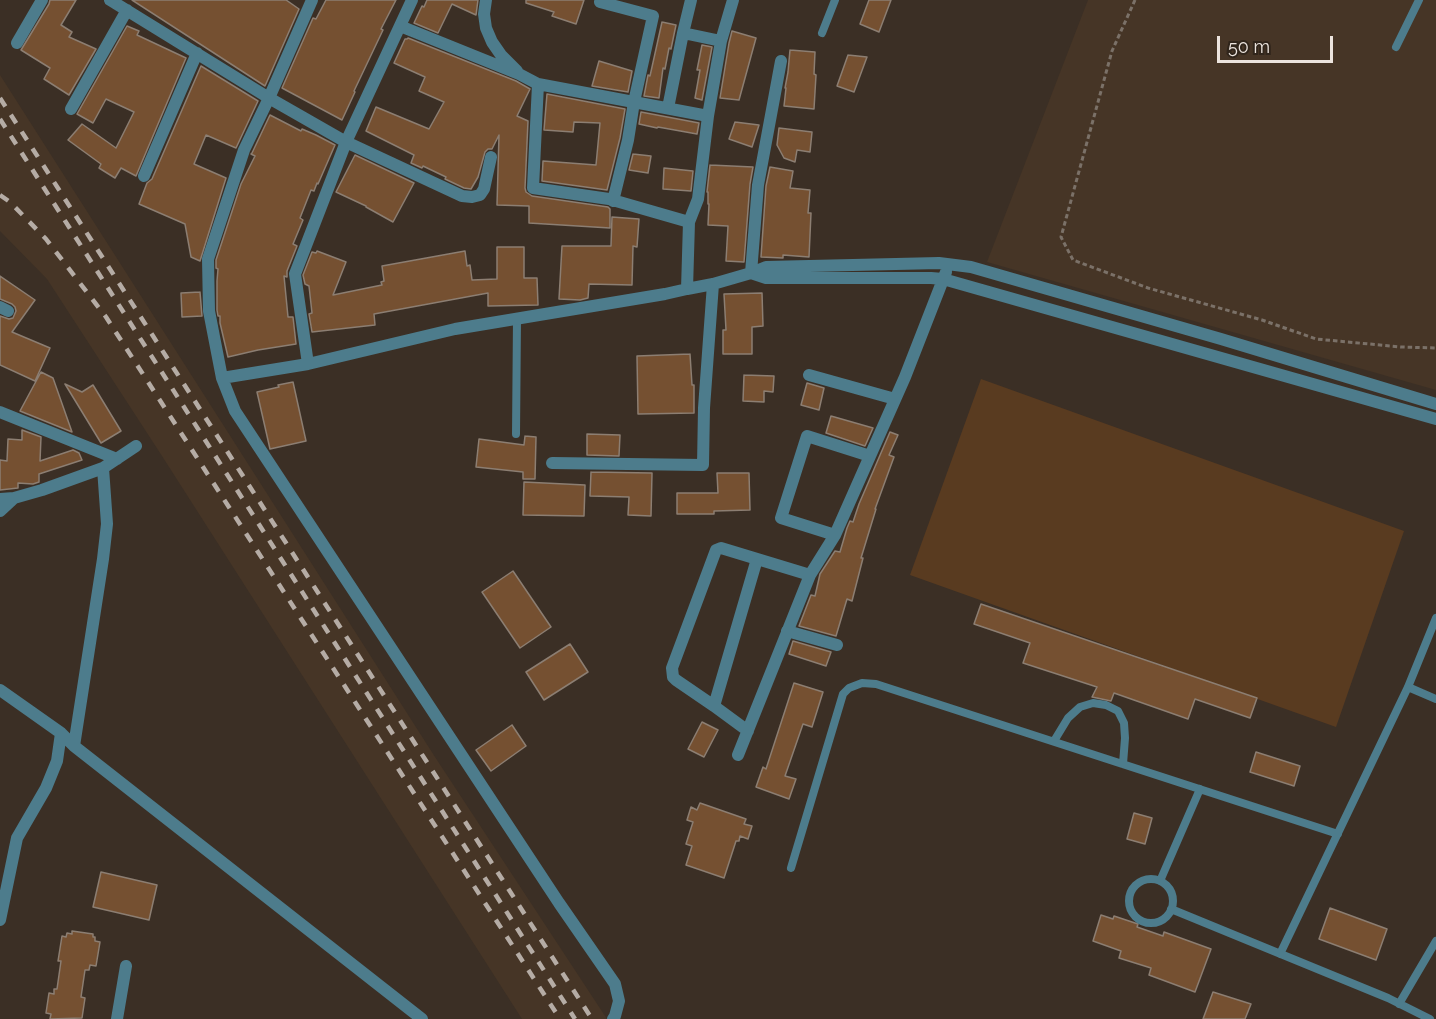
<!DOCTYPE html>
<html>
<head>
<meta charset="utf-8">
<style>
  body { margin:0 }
  #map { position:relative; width:1436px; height:1019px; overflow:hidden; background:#3b2f25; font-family:Raleway,sans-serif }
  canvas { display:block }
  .scale { position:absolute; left:1217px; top:36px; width:116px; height:27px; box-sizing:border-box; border:3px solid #ece4de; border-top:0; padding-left:8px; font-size:18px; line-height:21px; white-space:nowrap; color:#ece4de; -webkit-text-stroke:4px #30251b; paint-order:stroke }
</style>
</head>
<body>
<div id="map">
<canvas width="1436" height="1019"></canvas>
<div class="scale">50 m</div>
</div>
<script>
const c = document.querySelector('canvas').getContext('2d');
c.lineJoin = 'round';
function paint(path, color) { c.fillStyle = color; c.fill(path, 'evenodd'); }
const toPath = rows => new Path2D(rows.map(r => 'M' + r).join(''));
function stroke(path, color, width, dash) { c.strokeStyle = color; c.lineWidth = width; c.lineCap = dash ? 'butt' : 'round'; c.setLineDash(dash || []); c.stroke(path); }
paint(toPath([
  [1088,0,1436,0,1436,390,987,262],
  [0,75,435,757,607,1019,522,1019,162,456,47,279,0,231]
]), '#463526');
paint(toPath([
  [981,379,1404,531,1336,727,910,575]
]), '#593b20');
const building = toPath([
  [50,0,76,0,61,25,72,32,69,37,96,49,69,95,44,79,50,68,21,50,49,4,50,0],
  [132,0,286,0,299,9,265,86,132,0],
  [326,0,396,0,381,29,383,30,354,91,355,92,342,120,282,88,313,18,316,19,326,0],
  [427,0,478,0,476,15,452,4,438,33,414,23,422,6,424,7,427,0],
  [526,0,584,0,576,24,552,16,554,12,526,3,526,0],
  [869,0,891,0,879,32,860,24,869,0],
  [662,22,676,25,671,49,669,48,665,69,663,68,659,98,644,96,648,75,650,76,662,22],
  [127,26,139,31,137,35,186,58,136,176,121,168,115,178,99,168,101,164,68,140,82,124,116,148,134,112,106,99,93,123,77,114,127,26],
  [732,31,756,38,739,100,720,98,729,43,732,31],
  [408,38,516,81,530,89,517,116,528,121,525,188,526,192,532,196,608,207,610,209,610,228,529,223,529,206,497,205,499,135,492,149,488,149,485,152,478,177,471,189,464,188,445,179,446,177,423,166,422,168,411,163,414,155,366,131,376,107,429,129,444,102,419,91,425,77,394,63,405,39,407,39,408,38],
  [702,45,712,47,702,100,695,98,700,70,697,70,702,45],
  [790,50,815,52,814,74,816,75,814,109,784,106,786,88,785,88,788,72,790,50],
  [848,55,867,57,854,92,837,86,848,55],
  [599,61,632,71,628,92,592,86,599,61],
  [201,66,258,101,236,148,206,135,194,164,226,178,200,261,191,257,185,224,139,204,147,183,152,179,201,66],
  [547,94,625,109,620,138,607,190,542,181,543,161,596,165,600,123,574,122,573,132,544,130,547,94],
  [641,112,699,123,697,134,658,127,657,128,639,124,641,112],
  [270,115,301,131,302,129,316,135,335,145,318,184,317,183,314,191,311,190,300,218,303,220,293,244,297,246,287,271,287,277,284,276,288,317,293,317,296,344,258,350,228,357,220,323,220,316,218,316,217,310,217,281,218,269,216,268,216,260,241,184,255,156,251,154,252,153,270,115],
  [735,122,759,125,752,147,729,139,735,122],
  [779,128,812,132,810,152,797,150,795,162,784,158,777,145,779,128],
  [633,154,651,156,648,173,629,170,633,154],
  [355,155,414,183,393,222,366,207,366,206,336,192,355,155],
  [710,165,753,167,750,184,744,262,726,261,728,226,708,225,709,204,708,204,708,192,707,192,710,165],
  [770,167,793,171,790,188,810,190,808,213,811,213,809,257,783,255,783,258,761,257,766,186,770,167],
  [664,168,693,171,691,191,663,189,664,168],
  [612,217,639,219,637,247,633,246,632,285,589,284,588,298,580,300,559,299,562,246,611,246,612,217],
  [497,247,524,247,524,278,537,278,538,305,488,306,488,293,374,314,375,325,312,332,309,314,312,313,309,286,305,284,303,275,312,252,316,253,317,251,346,262,333,295,382,285,381,282,384,281,382,266,465,251,467,266,470,265,472,280,497,279,497,247],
  [0,276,35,300,12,332,50,348,35,381,0,365,0,316,9,319,13,318,16,311,15,307,12,304,0,299,0,276],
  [200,292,202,316,182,317,181,293,200,292],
  [762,293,763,326,752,327,752,354,723,354,723,330,726,330,724,294,762,293],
  [690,354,692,385,694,385,694,413,638,414,637,356,690,354],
  [41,372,53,378,72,432,20,411,41,372],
  [744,375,774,376,773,392,764,391,764,402,743,401,744,375],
  [293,382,306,441,270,449,257,392,279,387,278,385,293,382],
  [807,383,824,388,819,410,801,405,807,383],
  [65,384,82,392,93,385,121,431,101,443,65,384],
  [831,416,873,428,865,446,826,433,831,416],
  [22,430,41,437,40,461,73,450,79,453,82,460,39,474,39,482,33,484,18,483,18,488,0,490,0,460,7,461,8,439,22,440,22,430],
  [890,432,898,435,889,455,894,457,875,509,876,509,861,558,863,558,852,601,847,599,836,636,799,626,811,595,815,596,820,574,835,551,840,552,847,528,850,521,853,522,859,504,890,432],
  [587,434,620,435,619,456,587,455,587,434],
  [525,436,536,437,535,479,523,479,523,472,476,467,479,439,524,445,525,436],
  [591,472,652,473,651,516,628,515,629,497,590,496,591,472],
  [717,473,749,473,750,510,714,511,714,514,677,514,677,493,718,493,717,473],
  [524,482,585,485,584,516,523,515,524,482],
  [513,571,551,627,520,648,482,592,513,571],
  [981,604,1257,698,1250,718,1195,699,1188,719,1114,693,1111,701,1092,697,1097,687,1023,663,1030,643,974,624,981,604],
  [793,641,831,652,826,666,789,654,793,641],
  [570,644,588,672,544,700,526,672,570,644],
  [794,683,823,692,812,727,803,724,785,776,796,779,789,799,756,787,763,767,766,769,794,683],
  [702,722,718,730,704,757,688,749,702,722],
  [512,725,526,746,491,771,476,750,512,725],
  [1256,752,1300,766,1294,786,1250,772,1256,752],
  [700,803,746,819,744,824,752,826,748,839,740,836,739,841,736,841,724,878,686,865,692,846,686,844,693,822,687,820,691,807,697,810,700,803],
  [1134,813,1152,818,1145,844,1127,839,1134,813],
  [101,872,157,885,149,920,93,907,101,872],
  [1330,908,1387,929,1376,960,1319,939,1330,908],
  [1101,915,1113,919,1114,916,1138,924,1137,927,1163,936,1164,932,1211,949,1195,992,1149,975,1151,968,1119,958,1121,951,1093,941,1101,915],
  [72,931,93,934,93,937,95,937,95,941,100,942,96,966,90,965,89,970,85,970,81,997,85,998,82,1018,50,1019,51,1014,46,1013,49,993,54,994,54,989,57,989,61,961,58,961,62,936,66,937,67,933,72,934,72,931],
  [1213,992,1251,1004,1245,1019,1203,1019,1213,992]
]);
paint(building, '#755031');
stroke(building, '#8c7e72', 1.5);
stroke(toPath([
  [1135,0,1112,51,1061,237,1073,260,1148,288,1262,320,1316,339,1401,347,1436,348]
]), '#7b7168', 3, [4.5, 3]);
stroke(toPath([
  [822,33,835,0],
  [1396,47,1419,0],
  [516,434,517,319],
  [1408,687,1436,699],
  [1054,741,1068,718,1080,707,1093,703,1106,705,1118,711,1124,723,1125,738,1123,764],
  [791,868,843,694,849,688,862,683,876,684,1338,834],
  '1129 901a22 22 0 1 1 44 0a22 22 0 1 1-44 0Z',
  [1160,881,1200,789],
  [1171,909,1388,998,1430,1019],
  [1280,954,1408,687,1436,618],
  [1399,1004,1436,941]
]), '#4d7c8c', 8);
stroke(toPath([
  [110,0,269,98,346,142,462,196,472,197,480,195,484,189,491,157],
  [312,0,269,98,244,150,208,259,209,311,222,378,235,411,559,903,615,984,619,1001,615,1016,613,1019],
  [486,0,484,14,486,28,492,42,501,55,517,71],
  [600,2,653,16,634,102,628,140,613,201],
  [400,26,519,74,538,84,708,116],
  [721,41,733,0],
  [17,43,42,0],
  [538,84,533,188,609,199,689,222],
  [668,108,683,33],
  [71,109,127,10],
  [144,176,197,53],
  [751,273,766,278,931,278,943,279,1436,419],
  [751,273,758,185,781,61],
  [687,289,689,222,698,199,708,116,721,41,683,33,691,0],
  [0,307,8,311],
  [308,364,295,274,346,142,412,0],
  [809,375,895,399],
  [222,378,308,364,455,329,665,294,687,289,713,284,751,273,766,267,939,263,971,267,1221,339,1436,404],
  [0,412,117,459],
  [552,463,703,465,704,408,713,284],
  [0,499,14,498,42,490,103,468,136,446],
  [0,511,14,498],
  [835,535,781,518,807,436,870,456],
  [787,631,837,645],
  [0,690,61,733,74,746,422,1019],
  [714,706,676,680,673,677,672,668,716,550,721,548,810,575],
  [748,731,714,706,757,559],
  [74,746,103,559,107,524,103,468],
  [738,755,810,575,835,535,905,377,946,272],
  [0,920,17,838,46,788,57,761,61,733],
  [117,1019,126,966]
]), '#4d7c8c', 12);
stroke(toPath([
  [0,98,592,1019],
  [0,119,575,1019],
  [0,195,10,202,46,239,106,317,560,1019]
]), '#b5aca5', 4.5, [10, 10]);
</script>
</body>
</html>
